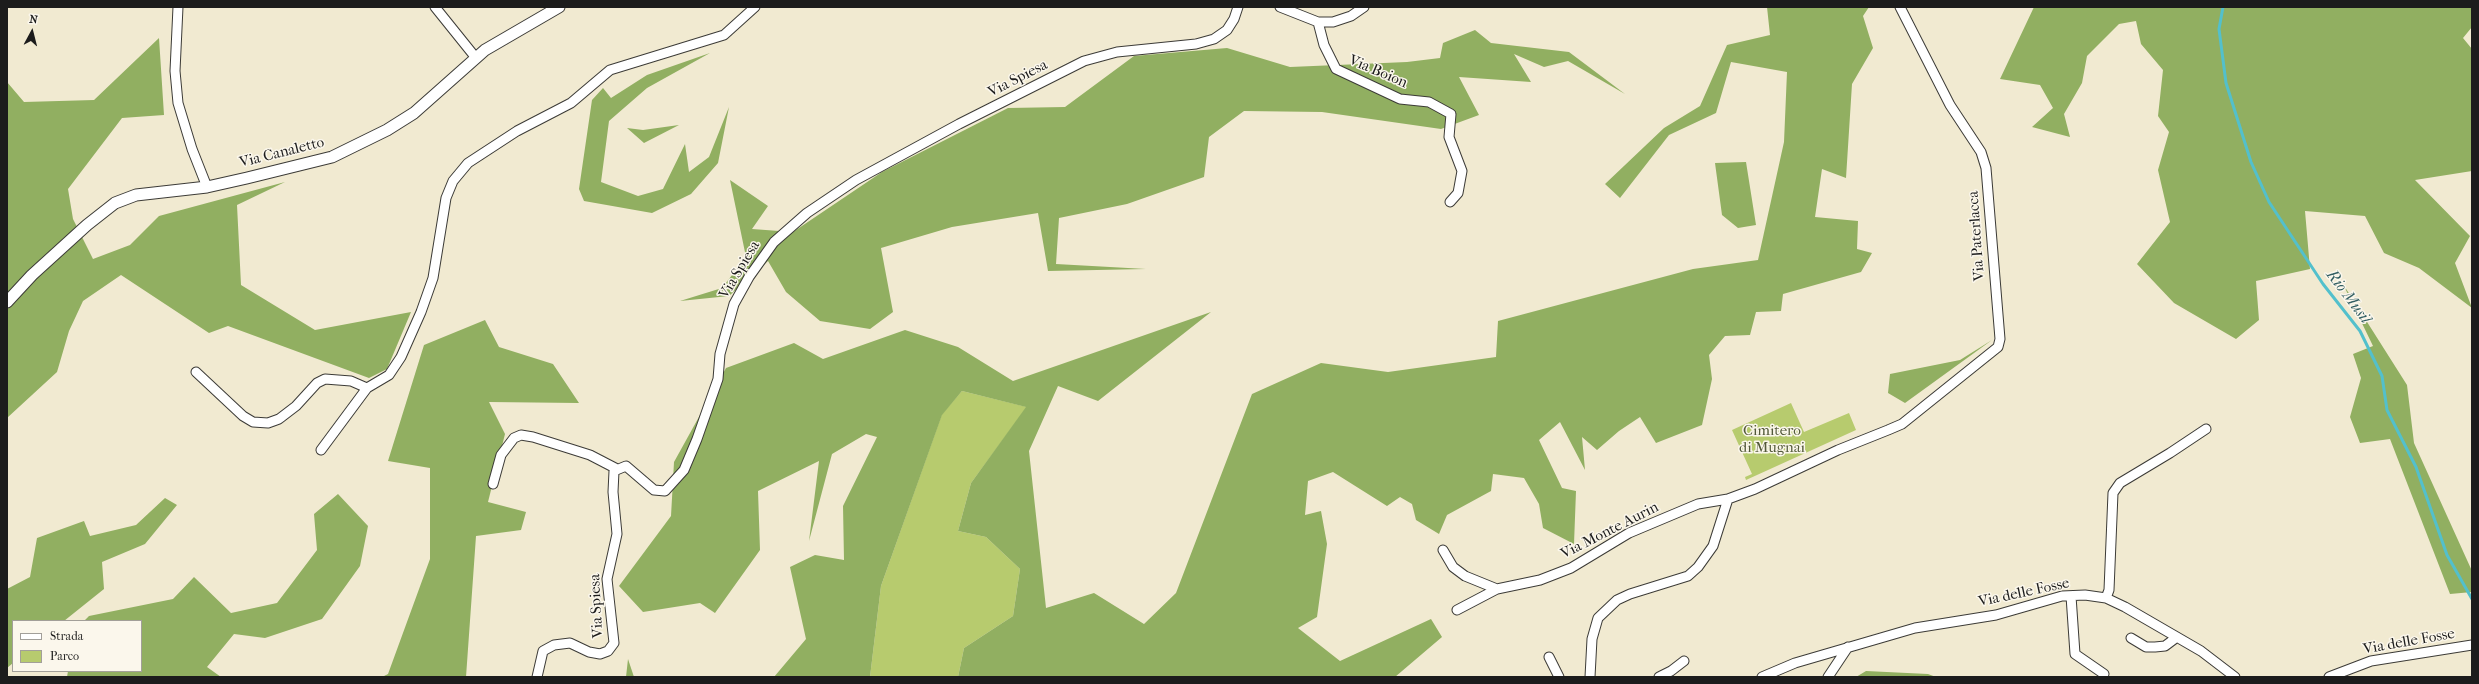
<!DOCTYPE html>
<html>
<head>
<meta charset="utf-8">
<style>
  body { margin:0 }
  #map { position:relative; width:2479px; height:684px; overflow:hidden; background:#f1ead1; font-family:"IM FELL French Canon",serif }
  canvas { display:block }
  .frame { position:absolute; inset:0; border:8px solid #1c1c1c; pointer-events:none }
  .legend { position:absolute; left:12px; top:620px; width:130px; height:52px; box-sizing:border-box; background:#fbf7ec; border:1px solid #a29f99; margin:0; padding:5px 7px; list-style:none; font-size:12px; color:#1c1c1c }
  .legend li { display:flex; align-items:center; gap:8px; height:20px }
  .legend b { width:20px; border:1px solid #a29f99 }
  .north { position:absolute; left:12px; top:12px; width:40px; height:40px; -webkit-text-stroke:3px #fbf7ec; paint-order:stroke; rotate:7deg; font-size:11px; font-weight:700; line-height:16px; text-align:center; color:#1c1c1c }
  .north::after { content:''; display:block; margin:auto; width:14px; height:18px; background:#1c1c1c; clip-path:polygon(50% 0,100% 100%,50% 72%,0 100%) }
</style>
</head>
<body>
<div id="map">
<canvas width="2479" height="684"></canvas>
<div class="frame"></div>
<ul class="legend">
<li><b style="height:5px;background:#fff"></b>Strada</li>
<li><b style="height:11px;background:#b7cb6e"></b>Parco</li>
</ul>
<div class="north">N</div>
</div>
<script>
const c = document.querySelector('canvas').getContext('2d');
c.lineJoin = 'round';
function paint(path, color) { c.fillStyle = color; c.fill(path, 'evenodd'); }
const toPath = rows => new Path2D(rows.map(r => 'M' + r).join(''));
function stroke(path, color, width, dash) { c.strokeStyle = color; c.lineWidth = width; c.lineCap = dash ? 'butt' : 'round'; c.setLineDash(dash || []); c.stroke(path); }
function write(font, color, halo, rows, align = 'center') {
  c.font = font + ' "IM FELL French Canon",serif'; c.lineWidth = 3; c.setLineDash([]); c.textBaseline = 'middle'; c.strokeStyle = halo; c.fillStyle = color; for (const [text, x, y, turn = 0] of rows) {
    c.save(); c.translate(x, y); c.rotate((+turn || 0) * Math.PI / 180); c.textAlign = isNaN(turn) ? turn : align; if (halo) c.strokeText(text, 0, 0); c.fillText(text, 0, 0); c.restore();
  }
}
paint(toPath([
  [962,391,1027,407,971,483,958,531,986,537,1020,569,1013,616,964,648,958,677,870,677,881,586,942,414],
  [1791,403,1804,432,1849,413,1856,430,1746,480,1745,477,1752,474,1732,430]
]), '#b7cb6e');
paint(toPath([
  [1767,7,1869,7,1863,16,1873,48,1852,84,1846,178,1822,169,1815,217,1858,221,1857,249,1872,253,1861,272,1783,294,1781,311,1756,312,1750,335,1725,336,1709,355,1712,379,1702,425,1656,443,1640,417,1619,431,1597,450,1582,437,1585,470,1560,422,1539,440,1562,488,1576,491,1574,544,1543,528,1539,504,1524,478,1493,474,1491,491,1447,515,1439,534,1416,520,1412,504,1400,497,1387,506,1333,472,1308,481,1305,515,1321,511,1327,544,1317,617,1298,628,1340,661,1431,619,1442,637,1395,677,958,677,964,648,1013,616,1020,569,986,537,958,531,971,483,1026,407,962,391,942,415,881,586,870,677,774,677,806,639,790,567,815,555,844,560,843,506,877,437,866,434,832,454,809,541,819,461,758,491,760,550,715,613,700,603,643,612,619,586,671,516,674,462,726,368,794,343,823,359,905,330,958,347,1013,381,1211,312,1098,401,1058,386,1029,451,1046,608,1094,593,1144,624,1176,593,1252,394,1321,363,1388,372,1496,357,1498,321,1693,269,1758,260,1784,142,1787,72,1731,62,1716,113,1669,135,1620,198,1605,184,1664,128,1700,106,1727,45,1770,35],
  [2034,7,2472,7,2472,27,2463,38,2472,49,2472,171,2415,180,2470,236,2455,263,2472,308,2419,268,2384,253,2365,216,2305,211,2310,269,2256,281,2259,320,2236,339,2174,303,2137,264,2170,222,2158,170,2169,132,2158,116,2163,70,2141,44,2136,21,2119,24,2087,56,2082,83,2064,114,2070,137,2032,127,2053,108,2040,85,2000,79],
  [1475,30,1491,43,1569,52,1625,94,1568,61,1544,67,1514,54,1531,82,1459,77,1479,115,1441,129,1322,112,1244,111,1209,137,1204,177,1127,204,1059,218,1056,264,1146,269,1048,271,1038,213,952,227,881,248,893,312,870,329,820,321,786,292,768,261,729,296,680,301,722,288,746,257,730,180,768,206,752,229,793,232,882,172,1008,108,1065,107,1134,56,1227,48,1290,67,1407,62,1440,58,1443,43],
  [159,38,164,115,122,118,68,189,73,219,93,259,130,245,159,216,285,182,237,205,241,285,315,330,411,312,387,369,369,378,228,326,209,333,121,275,83,301,69,331,57,372,7,418,7,82,24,102,94,100],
  [710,53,647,88,609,121,601,182,638,196,663,189,685,144,689,172,709,157,729,107,718,163,691,194,652,213,584,201,579,189,592,100,603,88,611,98,647,75],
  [679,125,644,143,627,128,643,130],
  [1746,162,1756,225,1738,228,1722,215,1715,163],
  [2343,284,2407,385,2414,443,2472,571,2472,592,2450,594,2390,439,2360,443,2350,417,2361,378,2353,354,2373,346],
  [485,320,499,347,553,364,579,403,489,402,505,434,488,502,526,512,521,530,476,536,466,677,382,677,388,674,430,559,430,468,388,461,424,345],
  [1992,340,1905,403,1888,393,1890,374,1960,360],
  [338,494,368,526,360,566,322,619,265,638,234,634,207,667,221,677,67,677,68,671,141,671,141,621,84,621,89,616,173,599,194,577,231,613,277,603,317,550,314,514],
  [165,498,177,505,145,544,102,562,104,589,64,621,13,621,13,663,7,668,7,589,30,577,37,538,84,521,90,536,136,525],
  [628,659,634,677,626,677],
  [1866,671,1928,674,1936,677,1856,677]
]), '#91af61');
stroke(toPath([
  [2223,7,2219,29,2226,83,2251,162,2269,202,2323,284,2360,331,2382,376,2387,410,2416,467,2447,555,2472,599]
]), '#53c0cc', 3);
const minor = toPath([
  [178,7,175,71,178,103,192,149,207,187],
  [435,7,476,58],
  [1280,7,1318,22,1333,22,1351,16,1364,7],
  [1318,22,1324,45,1336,69,1400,99,1429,102,1451,114,1449,137,1462,171,1458,193,1450,202],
  [196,372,243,416,253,422,268,423,279,419,296,406,317,383,325,379,351,381,367,388,389,375,401,357,421,312,433,278,446,198,453,181,468,163,517,131,571,103,610,70,724,35,755,7],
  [321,450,367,388],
  [493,484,501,455,514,438,521,435,533,437,590,455,617,469],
  [1443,550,1453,567,1465,576,1497,589],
  [2071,596,2075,654,2104,674],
  [2106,598,2109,590,2113,493,2120,483,2170,453,2206,429],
  [1457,610,1497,589,1540,580,1571,568,1629,533,1698,504,1728,499,1755,489,1838,450,1888,430,1902,424,1998,347,2000,339,1986,168,1981,152,1950,105,1900,7],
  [2131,638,2146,647,2155,647,2165,646,2177,637],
  [1549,657,1559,677],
  [537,677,543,651,554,645,570,643,589,652,600,654,608,651,614,643,607,579,617,534,613,492,614,471,626,466,654,490,665,491,684,470,697,439,718,379,720,354,734,304,749,277,774,242,807,213,856,180,959,124,1084,61,1117,52,1196,44,1214,39,1227,30,1234,19,1238,7],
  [1590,677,1592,639,1598,618,1617,600,1630,594,1688,576,1698,567,1713,546,1728,499],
  [1659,677,1671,671,1684,661],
  [1762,677,1795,663,1915,628,1996,615,2062,596,2085,595,2106,598,2125,607,2201,651,2235,677],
  [1828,677,1848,647],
  [2329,677,2371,661,2472,645]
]);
const tertiary = toPath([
  [7,302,32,275,87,225,115,203,136,195,207,187,247,178,332,157,387,130,414,113,485,50,559,7]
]);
stroke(minor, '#3c3b37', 11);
stroke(tertiary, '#3c3b37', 13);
stroke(minor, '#fff', 9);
stroke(tertiary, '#fff', 11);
write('15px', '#1c1c1c', '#fbf7ec', [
  ["Via Boion",1378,72,23],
  ["Via Spiesa",1018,79,-27],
  ["Via Canaletto",282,153,-14],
  ["Via Paterlacca",1977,236,-94],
  ["Via Spiesa",740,270,-59],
  ["Via Monte Aurin",1610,531,-27],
  ["Via delle Fosse",2024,593,-12],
  ["Via Spiesa",597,606,-93],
  ["Via delle Fosse",2409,642,-10]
]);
write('15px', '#525939', '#fbf7ec', [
  ["Cimitero",1772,431],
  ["di Mugnai",1772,448]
]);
write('italic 16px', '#325e62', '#fbf7ec', [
  ["Rio Musil",2348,297,53]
]);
</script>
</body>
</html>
